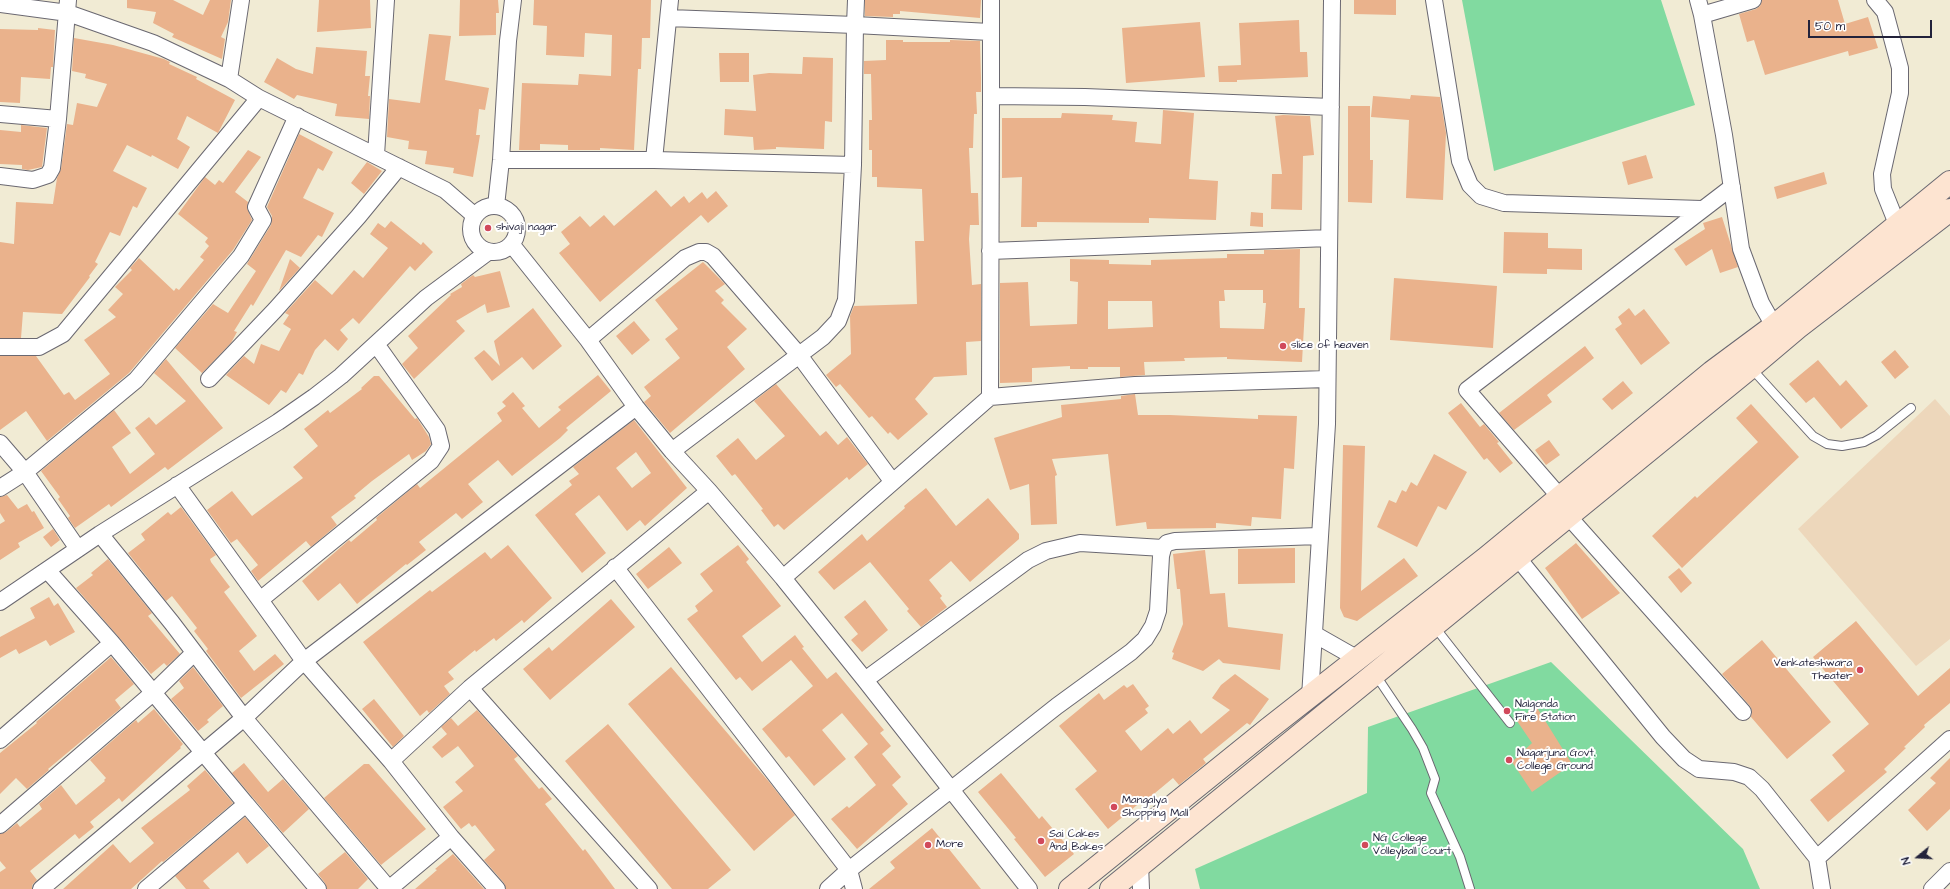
<!DOCTYPE html>
<html>
<head>
<meta charset="utf-8">
<style>
  body { margin:0 }
  #map { position:relative; width:1950px; height:889px; overflow:hidden; background:#f1ebd4; font-family:"Architects Daughter",sans-serif }
  canvas { display:block }
  .north { position:absolute; left:1898px; top:837px; width:40px; height:40px; -webkit-text-stroke:3px #fff; paint-order:stroke; rotate:252deg; font-size:11px; font-weight:700; line-height:16px; text-align:center; color:#22223b }
  .north::after { content:''; display:block; margin:auto; width:14px; height:18px; background:#22223b; clip-path:polygon(50% 0,100% 100%,50% 72%,0 100%) }
  .scale { position:absolute; left:1808px; top:20px; width:124px; height:18px; box-sizing:border-box; border:2px solid #22223b; border-top:0; padding-left:5px; font-size:12px; line-height:14px; white-space:nowrap; color:#22223b; -webkit-text-stroke:3px #fff; paint-order:stroke }
</style>
</head>
<body>
<div id="map">
<canvas width="1950" height="889"></canvas>
<div class="north">N</div>
<div class="scale">50 m</div>
</div>
<script>
const c = document.querySelector('canvas').getContext('2d');
c.lineJoin = 'round';
function paint(path, color) { c.fillStyle = color; c.fill(path, 'evenodd'); }
const toPath = rows => new Path2D(rows.map(r => 'M' + r).join(''));
function stroke(path, color, width, dash) { c.strokeStyle = color; c.lineWidth = width; c.lineCap = dash ? 'butt' : 'round'; c.setLineDash(dash || []); c.stroke(path); }
function write(font, color, halo, rows, align = 'center') {
  c.font = font + ' "Architects Daughter",sans-serif'; c.lineWidth = 4; c.setLineDash([]); c.textBaseline = 'middle'; c.strokeStyle = halo; c.fillStyle = color; for (const [text, x, y, turn = 0] of rows) {
    c.save(); c.translate(x, y); c.rotate((+turn || 0) * Math.PI / 180); c.textAlign = isNaN(turn) ? turn : align; if (halo) c.strokeText(text, 0, 0); c.fillText(text, 0, 0); c.restore();
  }
}
paint(toPath([
  [1935,399,1950,416,1950,639,1916,666,1798,529]
]), '#edd7bb');
paint(toPath([
  [1462,0,1661,0,1695,105,1494,171],
  [1551,662,1743,849,1760,889,1200,889,1195,869,1367,793,1368,727]
]), '#81daa0');
paint(toPath([
  [127,0,173,0,203,15,210,0,231,0,228,22,221,37,225,39,222,59,172,37,174,34,153,23,156,12,127,8],
  [319,0,370,0,371,28,317,32],
  [460,0,498,0,499,13,496,13,496,35,459,36],
  [534,0,651,0,650,38,642,38,641,69,638,69,634,150,600,148,600,150,568,150,568,145,540,144,540,150,519,150,522,83,578,85,579,74,611,76,612,35,585,33,584,57,546,55,547,26,533,25],
  [865,0,981,0,980,18,900,11,900,14,893,14,893,17,865,16],
  [1354,0,1396,0,1396,15,1354,14],
  [1762,0,1838,0,1845,24,1868,17,1878,48,1849,56,1848,51,1765,75,1754,40,1747,42,1739,14,1756,9,1760,6],
  [1299,20,1300,52,1307,52,1308,77,1237,80,1237,82,1219,82,1218,66,1241,65,1239,23],
  [1200,22,1205,77,1126,83,1122,28],
  [38,28,55,30,53,67,51,67,50,79,21,77,20,103,0,102,0,29,38,30],
  [429,34,451,36,445,80,489,88,485,110,479,109,476,135,480,135,473,177,453,173,454,168,425,164,427,151,408,149,409,141,387,137,389,99,420,103],
  [74,38,113,45,164,59,170,62,169,64,197,77,196,79,235,100,218,133,187,116,177,139,190,147,178,169,152,155,151,157,127,145,113,171,147,188,137,208,133,206,120,236,110,232,95,262,98,264,89,276,90,277,62,314,23,312,21,338,0,338,0,242,14,244,16,202,53,204,57,178,61,169,67,124,73,125,77,103,97,107,107,84,85,78,86,74,72,71],
  [886,40,903,40,903,42,950,42,950,40,980,41,981,78,981,92,976,92,977,114,974,114,973,148,969,148,971,193,978,193,979,225,970,225,969,239,972,285,981,284,981,341,966,342,967,375,934,377,915,399,928,414,898,440,890,432,888,434,872,416,869,418,840,384,836,387,826,375,851,354,850,316,854,306,917,304,915,241,924,241,922,189,877,187,877,177,872,177,872,150,869,150,869,120,872,120,871,74,864,74,864,61,886,60],
  [316,47,367,51,365,76,370,76,368,96,370,96,369,119,335,116,337,104,297,95,294,99,264,82,277,58,296,69,313,74],
  [719,53,749,53,749,82,720,82],
  [803,57,833,58,832,122,825,121,824,149,776,147,776,149,754,150,753,137,724,135,725,109,756,111,753,75,769,73,802,74],
  [1411,95,1440,97,1446,133,1443,200,1406,198,1409,120,1371,117,1373,96,1410,99],
  [1348,106,1370,106,1370,160,1373,160,1372,203,1348,202],
  [1163,110,1194,113,1189,179,1218,181,1216,220,1149,218,1149,223,1037,222,1037,227,1021,227,1022,177,1002,178,1002,118,1061,118,1062,113,1113,115,1112,120,1137,122,1135,142,1161,144],
  [1283,115,1310,116,1314,155,1303,156,1302,210,1271,209,1272,174,1282,174,1275,116],
  [21,125,47,128,42,167,28,170,22,169,22,165,0,164,0,130,21,132],
  [299,134,333,152,323,171,318,168,303,198,334,213,322,237,318,235,301,257,286,250,253,306,251,304,234,331,237,332,231,343,202,373,175,348,213,304,228,313,256,271,247,264,271,225,272,216,267,207],
  [248,150,261,157,235,192,248,202,247,208,252,220,233,250,129,373,47,441,26,411,0,430,0,356,36,356,64,395,69,392,75,400,110,374,84,340,116,317,108,310,123,294,115,287,132,270,130,268,139,258,174,291,176,288,179,290,204,260,200,257,209,246,205,242,208,238,178,214,205,177,215,185,219,180,223,183],
  [1646,155,1653,178,1628,185,1622,162],
  [367,162,382,171,364,194,351,183],
  [1824,172,1827,184,1777,199,1774,187],
  [656,190,671,207,684,196,689,203,702,192,707,199,716,191,728,206,708,223,701,215,600,302,559,253,570,244,561,232,580,216,590,227,604,215,614,226],
  [1251,212,1263,213,1263,227,1250,226],
  [1722,217,1738,267,1720,273,1712,249,1686,266,1674,249,1705,229,1703,223],
  [391,221,421,245,423,242,433,252,415,271,410,266,359,324,353,318,340,330,348,339,338,351,325,339,315,350,303,375,299,373,286,393,281,390,269,405,226,375,244,356,254,364,261,344,279,351,291,329,283,324,289,315,285,313,315,280,332,295,354,270,363,278,388,248,370,234,378,223,385,228],
  [1504,232,1548,233,1548,248,1582,249,1582,270,1547,269,1547,274,1503,273],
  [1300,249,1299,308,1305,308,1302,362,1227,359,1227,357,1184,358,1185,361,1144,362,1145,375,1120,377,1120,367,1088,367,1088,369,1070,369,1070,366,1032,368,1032,382,1000,383,1000,283,1028,282,1030,326,1077,324,1078,282,1070,281,1070,259,1109,260,1109,264,1151,265,1151,260,1227,258,1227,254,1264,254,1264,250],
  [1224,290,1263,290,1263,303,1266,303,1264,329,1220,328,1219,301,1225,301],
  [1108,301,1152,301,1153,327,1108,329],
  [290,259,300,268,279,291],
  [703,262,725,284,715,291,724,300,721,303,747,329,727,347,745,369,670,433,644,402,651,396,644,387,680,358,665,339,678,329,655,300],
  [500,271,510,307,487,313,485,304,456,321,465,331,414,379,402,364,418,348,408,336,451,295,450,294,462,287,461,284,473,275,475,277],
  [1394,278,1497,286,1493,348,1390,340],
  [533,308,562,346,533,370,522,357,492,381,474,358,484,350,500,366,494,341],
  [1629,308,1635,316,1644,309,1670,343,1641,365,1615,329,1622,324,1618,317],
  [634,321,650,340,632,355,616,336],
  [1585,346,1594,358,1547,395,1552,402,1514,430,1499,413],
  [1895,350,1909,367,1895,379,1881,362],
  [166,359,223,428,168,470,165,467,111,507,109,504,75,528,68,518,70,516,58,499,60,497,41,471,114,410,131,433,112,447,130,474,155,454,135,428,149,417,156,425,186,401,154,373],
  [1818,360,1840,386,1846,380,1868,406,1841,429,1814,397,1806,403,1789,384],
  [598,375,611,391,566,428,568,430,560,438,512,476,498,460,468,484,483,502,462,519,456,513,419,542,426,550,407,565,406,564,357,604,340,583,318,601,302,581,349,540,351,542,377,520,376,518,417,484,420,488,502,421,497,413,506,406,502,402,513,392,525,406,522,408,539,428,561,410,558,407],
  [374,376,379,376,415,419,417,418,429,437,431,444,426,451,412,460,409,454,372,481,354,496,356,498,331,517,337,525,311,547,306,541,258,581,251,571,258,565,237,539,231,543,207,510,232,491,252,516,303,478,293,467,318,446,304,429,328,410,330,413,362,389,361,388],
  [1623,381,1633,393,1612,410,1602,399],
  [776,384,820,436,826,431,838,445,847,437,868,464,849,480,847,477,784,530,778,524,774,527,761,510,763,509,735,474,732,476,716,456,738,438,756,460,785,436,754,401],
  [1135,394,1138,415,1170,415,1258,419,1258,415,1297,416,1294,469,1284,468,1281,519,1252,517,1251,526,1216,523,1216,528,1147,529,1146,522,1116,526,1108,454,1052,459,1057,475,1055,476,1057,524,1031,525,1029,484,1010,490,994,438,1062,417,1061,405,1121,399,1121,396],
  [1461,403,1480,427,1484,424,1499,442,1497,443,1513,463,1500,473,1487,458,1484,460,1448,413],
  [1751,404,1799,457,1682,568,1652,536,1695,496,1697,498,1758,442,1736,418],
  [634,420,687,488,645,526,640,520,627,531,599,495,575,514,606,553,582,573,535,515,572,485,569,481,579,474,573,467],
  [636,452,651,473,632,488,616,468],
  [1549,440,1560,455,1546,465,1535,450],
  [1343,445,1365,446,1361,591,1404,558,1418,576,1357,621,1344,617,1340,608],
  [1434,454,1467,472,1446,510,1438,506,1417,547,1377,527,1389,500,1396,503,1402,490,1406,492,1411,482,1417,486],
  [926,488,956,526,988,498,1019,534,1019,539,970,582,951,561,929,580,942,596,940,598,947,607,921,627,907,611,909,609,870,562,834,590,818,572,862,534,867,541,905,508,904,506],
  [7,495,18,509,27,504,32,512,34,511,44,528,18,543,20,547,0,560,0,524,5,521,0,513,0,497],
  [181,507,216,555,210,559,211,562,230,587,224,592,257,636,239,651,254,671,275,654,284,664,241,698,206,651,208,649,194,631,197,628,172,596,166,601,128,553,145,540,141,534,168,512,171,515],
  [53,529,60,540,51,547,43,537],
  [1576,543,1620,593,1582,619,1545,568],
  [508,545,552,598,524,623,522,620,496,641,494,638,476,652,475,650,448,672,454,679,444,686,450,694,429,713,427,710,420,716,363,642,430,590,432,592,485,552,491,559],
  [738,545,749,559,746,562,781,606,742,636,762,662,795,635,804,647,802,648,827,679,836,672,884,730,880,733,891,746,882,754,901,777,892,785,908,804,857,849,831,819,847,806,849,808,876,785,854,757,868,744,842,713,822,730,846,759,814,786,789,756,786,758,762,729,813,686,791,660,752,691,740,677,736,680,687,619,698,611,695,606,713,591,700,574],
  [669,547,682,563,648,589,636,574],
  [1295,548,1295,583,1238,584,1238,549],
  [1205,550,1210,594,1225,593,1228,627,1283,634,1280,670,1223,663,1219,659,1203,671,1172,659,1174,653,1172,652,1183,624,1180,589,1177,589,1173,554],
  [108,559,152,613,148,616,180,654,167,666,164,663,151,674,76,588,93,575,91,573],
  [1679,568,1692,583,1681,593,1668,577],
  [49,597,54,606,58,603,75,632,50,646,46,640,19,654,16,649,0,658,0,637,35,618,30,608],
  [611,599,635,627,550,700,523,669,549,647,552,651],
  [865,600,888,630,862,652,851,640,858,634,844,617],
  [1856,621,1918,696,1950,668,1950,703,1924,725,1925,727,1904,747,1906,748,1884,769,1887,772,1828,822,1810,800,1845,771,1832,755,1869,724,1813,657],
  [1762,640,1831,722,1787,759,1751,717,1752,710,1750,706,1722,674],
  [111,657,134,684,115,700,121,708,48,769,49,770,27,789,16,778,0,794,0,753,37,723,36,722],
  [193,667,223,706,207,720,209,722,198,731,171,699,184,688,179,681],
  [671,667,770,783,795,815,754,851,628,704],
  [1235,674,1269,699,1250,725,1247,723,1203,759,1206,763,1179,785,1173,778,1143,803,1142,801,1108,829,1075,789,1097,771,1059,726,1099,693,1104,700,1124,685,1127,688,1133,684,1149,706,1145,709,1148,713,1125,731,1141,751,1168,728,1173,734,1190,720,1201,734,1230,710,1212,698,1221,685],
  [374,699,404,736,393,747,362,709],
  [1536,706,1572,764,1532,792,1512,762,1532,743,1517,721],
  [154,709,183,744,180,747,181,748,122,802,119,798,90,822,94,827,79,839,75,834,30,871,37,880,32,885,32,889,0,889,0,872,6,868,0,861,0,834,6,832,17,823,20,827,42,809,39,804,61,785,76,805,105,781,104,780,106,778,90,760,136,720,138,723],
  [477,710,518,756,514,759,539,789,542,787,552,799,545,804,583,851,585,849,615,889,506,889,504,883,484,860,495,850,475,825,472,827,469,823,461,829,443,807,463,791,455,782,474,766,458,746,442,758,432,747,447,734,441,727,451,718,458,726],
  [608,724,731,870,708,889,672,889,565,761],
  [1950,758,1950,809,1927,831,1908,810,1936,783,1930,778],
  [244,763,268,792,283,779,309,809,283,833,232,773],
  [364,764,369,764,426,829,381,865,324,798],
  [205,770,233,803,163,862,162,861,131,889,63,889,113,844,130,863,154,843,141,828,190,790,187,786],
  [1001,773,1039,819,1042,816,1074,854,1045,877,1014,839,1016,838,978,792],
  [245,817,269,846,247,864,238,852,203,881,210,889,186,889,175,876],
  [932,828,981,889,869,889,895,868,890,862],
  [345,852,368,879,358,889,327,889,325,883,318,874],
  [453,854,484,889,415,889,437,870,435,869]
]), '#eab28c');
const service = toPath([
  [1751,368,1813,436,1827,444,1842,446,1864,442,1877,435,1911,408],
  [1434,626,1510,723],
  [1375,674,1412,729,1423,748,1435,779,1431,793,1460,857,1470,889]
]);
const minor = toPath([
  [856,0,855,25,990,32],
  [991,0,991,96,1085,97,1331,107],
  [1434,0,1460,161,1470,185,1481,196,1504,203,1702,209],
  [1698,0,1702,15,1753,0],
  [1875,0,1885,12,1900,68,1900,93,1882,174,1883,189,1897,224],
  [0,4,68,13,153,43,229,79,259,98,445,190,475,216],
  [1702,15,1724,135,1741,249,1761,303,1774,326],
  [669,18,855,25,853,165,846,300,838,321,823,337,672,451],
  [229,79,241,0],
  [0,114,58,119,68,0],
  [376,155,386,0],
  [501,160,654,160,670,0],
  [654,160,853,165],
  [0,176,33,180,48,175,52,168,58,119],
  '471 229a23 23 0 1 1 46 0a23 23 0 1 1-46 0Z',
  [496,206,501,160,508,41,513,0],
  [512,245,588,340,636,407,672,451,709,491,783,578,865,680,1029,889],
  [990,251,1329,238],
  [588,340,685,258,699,252,706,252,713,256,799,355,892,481],
  [0,347,39,347,63,334,259,98],
  [209,379,275,310,358,217,399,167],
  [990,397,991,96],
  [0,443,25,472,78,549],
  [177,485,304,661,391,761],
  [0,488,25,472,136,380,241,256,263,220,256,207,297,116],
  [1560,497,1467,390,1732,187],
  [1568,516,1743,712],
  [100,534,172,623,244,718,389,889],
  [1517,557,1663,737,1684,759,1699,769,1734,772,1749,777,1762,789,1817,858],
  [615,567,849,870,854,889],
  [48,571,112,643,246,804],
  [783,578,990,397,1135,385,1327,379],
  [260,600,431,461,441,446,437,430,376,344],
  [0,602,100,534,278,422,314,397,341,376,426,298,488,252],
  [1314,634,1358,659],
  [865,680,1028,560,1046,551,1080,543,1163,548],
  [470,688,649,889],
  [1310,697,1327,424,1332,0],
  [0,740,112,643],
  [0,825,154,692,194,653],
  [451,837,497,889],
  [1140,864,1141,889],
  [41,889,244,718,304,661,636,407],
  [146,889,246,804,318,889],
  [389,889,451,837,391,761,470,688,709,491],
  [828,889,849,870,1057,706,1131,652,1145,639,1153,626,1158,611,1161,556,1163,548,1167,543,1175,541,1319,536],
  [1822,889,1817,858,1950,739],
  [1932,889,1950,871]
]);
const secondary = toPath([
  [1070,889,1268,729,1485,559,1712,372,1774,326,1950,182],
  [1111,889,1751,367,1797,328,1950,210]
]);
stroke(service, '#6a6871', 10);
stroke(minor, '#6a6871', 18);
stroke(secondary, '#6a6871', 24);
stroke(service, '#fff', 8);
stroke(minor, '#fff', 16);
stroke(secondary, '#fde4d1', 22);
for (const [x, y, r, color] of [
  [488,228,4,"#d1495b"],
  [1283,346,4,"#d1495b"],
  [1860,670,4,"#d1495b"],
  [1507,711,4,"#d1495b"],
  [1509,760,4,"#d1495b"],
  [1114,807,4,"#d1495b"],
  [1041,841,4,"#d1495b"],
  [928,845,4,"#d1495b"],
  [1365,845,4,"#d1495b"]
]) { const dot = new Path2D(); dot.arc(x, y, r, 0, 2 * Math.PI); c.fillStyle = color; c.fill(dot); stroke(dot, '#fff', 1.5); }
write('11px', '#22223b', '#fff', [
  ["shivaji nagar",496,228],
  ["slice of heaven",1291,346],
  ["Venkateshwara",1852,664,"right"],
  ["Theater",1852,677,"right"],
  ["Nalgonda",1515,705],
  ["Fire Station",1515,718],
  ["Nagarjuna Govt.",1517,754],
  ["College Ground",1517,767],
  ["Mangalya",1122,801],
  ["Shopping Mall",1122,814],
  ["Sai Cakes",1049,835],
  ["And Bakes",1049,848],
  ["NG College",1373,839],
  ["Volleyball Court",1373,852],
  ["More",936,845]
], 'left');
</script>
</body>
</html>
